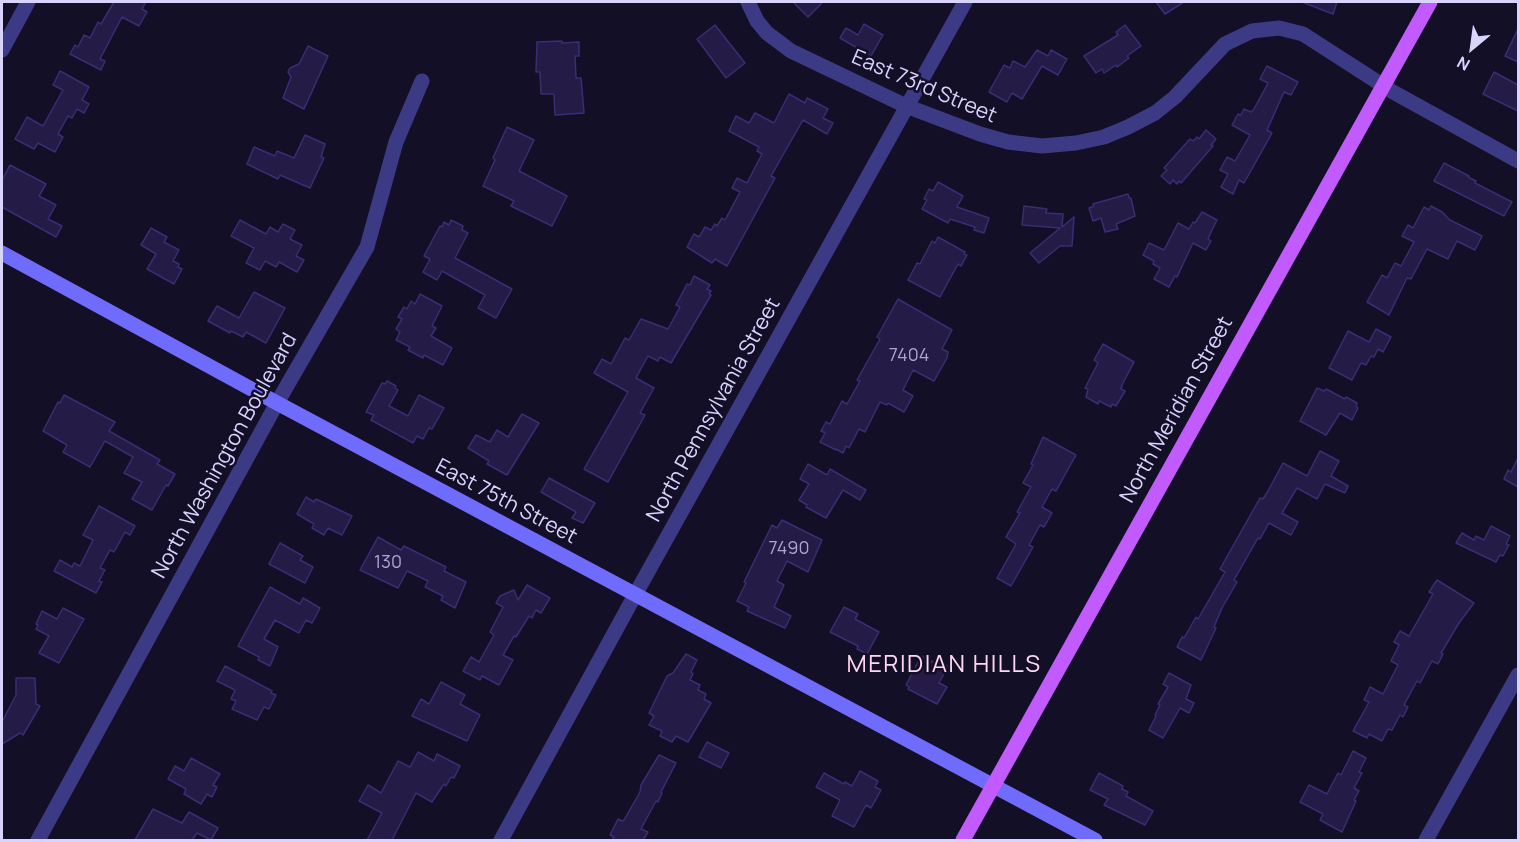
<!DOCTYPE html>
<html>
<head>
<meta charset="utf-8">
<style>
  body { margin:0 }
  #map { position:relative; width:1520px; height:842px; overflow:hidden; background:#130f26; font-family:Manrope,sans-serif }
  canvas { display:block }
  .frame { position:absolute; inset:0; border:3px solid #d9d4ff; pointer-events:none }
  .north { position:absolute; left:1442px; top:18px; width:60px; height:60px; -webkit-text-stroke:4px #130f26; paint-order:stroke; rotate:209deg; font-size:16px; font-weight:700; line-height:24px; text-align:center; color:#d9d4ff }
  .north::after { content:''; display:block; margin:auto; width:21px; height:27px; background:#d9d4ff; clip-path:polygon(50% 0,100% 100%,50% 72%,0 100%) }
</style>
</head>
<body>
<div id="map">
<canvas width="1520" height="842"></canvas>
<div class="frame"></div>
<div class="north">N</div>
</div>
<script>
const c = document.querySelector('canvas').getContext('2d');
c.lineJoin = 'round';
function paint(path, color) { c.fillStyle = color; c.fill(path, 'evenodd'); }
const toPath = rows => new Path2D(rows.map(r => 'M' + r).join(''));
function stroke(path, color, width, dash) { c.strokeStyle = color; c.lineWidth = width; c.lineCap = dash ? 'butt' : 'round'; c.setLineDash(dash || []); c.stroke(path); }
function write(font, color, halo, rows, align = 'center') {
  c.font = font + ' Manrope,sans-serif'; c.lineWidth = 5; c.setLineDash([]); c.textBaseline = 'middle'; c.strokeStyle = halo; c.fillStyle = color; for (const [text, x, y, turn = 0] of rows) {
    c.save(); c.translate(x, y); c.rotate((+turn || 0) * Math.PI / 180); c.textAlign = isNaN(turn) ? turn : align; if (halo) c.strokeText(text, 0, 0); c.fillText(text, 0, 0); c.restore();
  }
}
const building = toPath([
  [114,2,146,2,142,9,147,12,139,26,122,17,100,59,105,61,101,70,70,54,75,45,78,47,84,35,90,38,98,22,101,24,114,2],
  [793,2,823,2,808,17,793,2],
  [1156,2,1184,2,1165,14,1156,2],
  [1302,2,1337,2,1333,14,1302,2],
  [864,24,883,35,871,56,840,38,846,28,858,35,864,24],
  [715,25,745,63,726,78,697,39,715,25],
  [1125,25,1141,46,1127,56,1129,58,1117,67,1116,65,1104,73,1102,69,1096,73,1084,56,1118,35,1116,32,1125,25],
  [1518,29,1518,62,1505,56,1518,29],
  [562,41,562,43,579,42,579,56,575,56,576,78,581,78,584,113,555,115,554,94,541,94,540,72,536,72,537,42,562,41],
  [308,46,328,56,304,109,283,98,291,77,288,72,290,68,299,64,308,46],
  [1037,50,1048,56,1051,50,1067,59,1058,75,1042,66,1022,99,1012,93,1007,102,989,92,1004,65,1010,68,1013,61,1025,67,1037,50],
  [1267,66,1298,82,1291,95,1284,92,1267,130,1272,133,1244,183,1239,180,1233,194,1221,187,1228,174,1220,170,1227,157,1235,161,1250,135,1232,125,1238,114,1241,115,1244,109,1251,112,1254,109,1268,83,1260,79,1267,66],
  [60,71,89,87,82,100,89,104,84,113,77,109,72,118,68,116,58,134,63,137,55,152,38,143,34,149,15,139,27,117,43,126,63,90,53,85,60,71],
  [1494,72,1518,85,1518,111,1483,94,1494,72],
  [789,94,805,103,807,98,828,109,823,118,833,123,827,134,803,120,771,176,775,178,727,266,715,259,712,263,687,247,694,234,699,237,705,227,711,230,715,224,717,226,722,218,725,220,740,192,732,188,737,178,747,183,762,154,757,151,759,147,729,131,736,116,749,123,755,113,774,123,789,94],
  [507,127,534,140,519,171,567,196,552,226,511,206,514,201,483,186,495,160,493,158,507,127],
  [1206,130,1216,139,1211,145,1213,146,1181,183,1179,181,1177,184,1173,180,1170,184,1161,176,1167,170,1164,168,1190,139,1193,141,1197,137,1199,139,1206,130],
  [305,135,325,144,321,157,324,158,310,188,280,175,278,179,247,164,254,147,275,156,277,151,294,158,305,135],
  [1444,163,1469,176,1468,177,1476,181,1475,183,1512,202,1504,216,1434,181,1444,163],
  [10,165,46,184,39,196,56,205,48,219,62,226,56,237,2,207,2,180,10,165],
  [938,182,963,196,957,207,989,218,984,233,974,230,975,227,950,219,948,223,922,209,927,200,924,199,929,189,933,191,938,182],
  [1128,194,1129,198,1131,198,1135,216,1116,224,1118,229,1105,232,1101,218,1093,221,1089,208,1094,206,1093,204,1128,194],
  [1024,206,1047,209,1046,213,1063,214,1062,227,1074,217,1072,246,1060,246,1039,263,1030,253,1060,228,1022,225,1024,206],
  [1431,206,1442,212,1450,220,1482,236,1475,250,1457,241,1448,259,1427,249,1411,279,1407,278,1389,315,1367,302,1382,275,1387,278,1395,263,1401,266,1414,242,1402,236,1408,225,1413,228,1424,207,1429,210,1431,206],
  [1202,212,1217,220,1211,232,1208,239,1211,241,1206,250,1193,243,1177,277,1175,276,1169,287,1154,279,1160,268,1153,264,1154,261,1143,255,1149,243,1164,250,1178,223,1189,229,1193,222,1195,223,1202,212],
  [240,220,266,234,270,227,278,232,283,224,295,230,290,239,302,245,296,256,304,260,297,272,279,262,276,267,265,261,260,270,246,263,254,248,231,236,240,220],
  [451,220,463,226,462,230,468,233,455,258,512,289,496,318,478,308,485,295,442,271,437,280,423,272,430,259,424,256,440,226,442,227,444,222,449,225,451,220],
  [151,228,167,237,164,242,179,250,173,261,179,264,178,267,182,269,174,284,147,269,156,254,141,245,151,228],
  [938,237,965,252,964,254,967,255,961,266,958,264,940,297,908,280,917,263,920,264,932,241,935,243,938,237],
  [694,276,710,285,707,289,711,291,709,294,711,295,671,363,660,357,658,361,648,356,636,378,654,388,640,413,645,415,608,482,584,469,628,392,594,373,602,359,611,364,625,338,629,340,641,319,668,329,680,307,676,305,687,284,690,285,694,276],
  [254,292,285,308,266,343,246,332,243,337,231,331,230,333,208,321,217,306,239,318,254,292],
  [420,294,442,306,432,326,436,328,431,336,452,348,443,365,424,355,423,358,408,350,410,347,396,340,400,332,396,329,402,319,398,317,404,307,407,309,411,301,415,304,420,294],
  [898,299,952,330,942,349,948,352,947,358,934,381,913,370,903,390,913,396,904,412,888,403,887,405,880,402,865,432,859,429,849,448,846,446,843,453,836,449,836,450,820,442,825,433,821,431,826,422,830,424,842,401,847,404,860,381,857,380,880,339,877,337,898,299],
  [1376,329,1391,337,1383,352,1378,349,1374,357,1371,356,1366,365,1361,363,1352,380,1329,368,1348,331,1369,342,1376,329],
  [1103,344,1134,362,1122,385,1121,389,1125,391,1116,406,1112,404,1111,407,1099,401,1098,404,1086,397,1088,389,1085,388,1098,363,1094,360,1103,344],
  [387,381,396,386,395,388,398,390,389,406,408,416,419,395,444,408,432,429,429,428,423,439,417,436,413,443,371,420,374,415,366,412,382,383,385,384,387,381],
  [1317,388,1324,391,1326,389,1345,399,1346,397,1357,403,1356,406,1358,408,1352,420,1340,413,1326,435,1300,421,1317,388],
  [64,395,115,422,109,431,160,460,157,464,175,474,168,486,166,485,152,510,132,499,142,482,124,473,133,457,105,441,90,467,63,452,67,445,43,431,58,402,60,403,64,395],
  [522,414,539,423,507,475,487,464,489,461,468,448,476,435,490,442,497,430,508,437,522,414],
  [1043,437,1076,455,1056,491,1052,489,1042,507,1052,513,1044,527,1040,525,1029,545,1033,547,1011,586,997,578,1016,544,1006,537,1020,513,1017,512,1031,487,1023,483,1033,465,1031,464,1043,437],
  [1320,451,1339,461,1331,476,1348,486,1345,493,1325,484,1317,499,1297,488,1282,513,1298,522,1291,535,1269,523,1260,539,1258,538,1234,580,1237,582,1222,608,1214,627,1216,628,1201,660,1177,647,1182,637,1184,638,1196,617,1198,619,1225,572,1220,569,1260,498,1263,499,1268,491,1283,463,1307,476,1320,451],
  [1518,458,1518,487,1504,479,1508,470,1511,472,1518,458],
  [808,464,827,475,830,469,866,490,860,500,843,490,826,518,806,507,807,505,799,500,809,484,800,479,808,464],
  [549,478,595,503,583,523,572,518,576,512,541,492,549,478],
  [306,497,314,502,316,499,352,516,342,535,328,528,324,535,312,528,314,524,297,514,306,497],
  [99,506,135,526,130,535,125,532,114,552,110,550,100,568,105,570,99,581,102,582,96,593,54,571,60,560,72,567,74,563,80,566,93,540,83,535,99,506],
  [782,520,822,540,808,572,787,561,777,581,784,585,774,607,791,616,785,628,747,611,749,607,737,601,746,583,744,582,772,525,777,528,782,520],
  [1491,526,1510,536,1506,544,1509,545,1503,556,1500,555,1496,562,1456,543,1462,533,1474,540,1476,536,1484,540,1491,526],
  [378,537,401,550,404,546,446,567,444,571,466,582,455,608,441,600,443,596,425,587,428,581,407,571,398,588,360,570,378,537],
  [280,543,303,556,300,560,313,567,305,583,269,564,280,543],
  [1437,580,1474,603,1459,623,1441,653,1443,654,1438,664,1432,661,1420,683,1417,681,1404,705,1408,707,1403,717,1400,715,1392,730,1388,729,1382,741,1369,734,1367,738,1353,731,1369,702,1364,700,1370,687,1383,694,1398,665,1391,661,1399,645,1394,642,1400,631,1409,636,1433,594,1429,592,1437,580],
  [527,585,550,598,541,613,536,610,532,618,529,616,516,637,514,636,503,655,513,660,499,685,482,676,480,680,463,671,471,657,479,662,494,635,490,632,503,607,496,603,500,596,514,590,518,600,527,585],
  [270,587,300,604,303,598,320,608,312,623,306,620,299,633,275,620,264,639,278,647,270,666,258,660,259,657,238,646,270,587],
  [844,607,858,614,855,619,879,632,867,654,857,649,858,646,830,632,844,607],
  [63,608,84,619,59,663,39,653,49,636,36,629,38,625,36,624,42,611,57,619,63,608],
  [686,654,697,660,691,672,693,674,690,680,700,685,698,690,706,694,704,699,711,703,688,742,676,736,672,742,660,736,662,731,649,725,654,716,649,713,667,676,673,673,686,654],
  [921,656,935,663,936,660,948,666,939,683,947,687,937,704,908,689,909,687,906,685,921,656],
  [225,666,272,691,271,693,276,695,269,709,264,707,257,720,232,709,236,701,231,699,235,690,217,681,225,666],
  [1169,673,1191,685,1186,699,1194,703,1189,713,1180,708,1163,738,1149,730,1156,716,1155,715,1160,705,1158,704,1168,687,1163,684,1169,673],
  [16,678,35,678,36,704,40,706,23,735,20,733,2,744,2,722,16,695,16,678],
  [441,682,465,695,460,704,480,715,467,741,412,716,421,699,429,704,441,682],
  [707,742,729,753,721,768,699,757,707,742],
  [1353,751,1366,758,1359,772,1362,773,1354,788,1359,791,1354,800,1356,801,1342,832,1320,820,1323,814,1300,802,1309,785,1327,794,1338,773,1341,775,1353,751],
  [418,752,434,761,437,754,460,766,454,778,451,777,446,786,444,784,432,802,416,793,392,840,367,840,382,813,359,801,368,785,381,793,398,761,410,767,418,752],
  [659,755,676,763,661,792,662,793,658,802,656,801,641,829,648,832,643,840,612,840,614,837,610,835,618,819,622,821,624,820,640,792,641,785,659,755],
  [191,758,220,774,213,785,217,787,212,797,207,794,201,804,184,794,186,789,168,779,175,766,184,771,191,758],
  [860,771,878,781,875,787,881,790,871,808,866,805,854,827,832,816,840,800,816,787,824,773,844,784,845,782,852,786,860,771],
  [1099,773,1123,786,1122,789,1128,792,1126,796,1153,811,1145,825,1104,805,1108,799,1090,790,1099,773],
  [153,809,182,823,189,812,218,828,211,840,197,833,192,840,135,840,153,809]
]);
paint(building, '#241b47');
stroke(building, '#3b2d73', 1.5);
stroke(toPath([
  [748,2,757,21,767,33,791,51,906,106,980,134,1008,142,1042,146,1076,143,1104,137,1128,127,1155,113,1175,97,1225,44,1252,31,1279,28,1303,34,1393,92,1518,161],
  [2,50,28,2],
  [38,840,277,403,367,247,396,142,422,81],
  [501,840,635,595,965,2],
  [1426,840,1518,675]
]), '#3d3a85', 15);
stroke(toPath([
  [2,253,277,403,1095,840]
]), '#6f6bff', 15);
stroke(toPath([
  [963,840,1430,2]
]), '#c25bff', 15);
write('18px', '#aca6d1', null, [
  ["7404",909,356],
  ["7490",789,549],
  ["130",388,563]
]);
write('21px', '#d9d4ff', '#130f26', [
  ["East 73rd Street",924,87,23],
  ["North Pennsylvania Street",714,410,-61],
  ["North Meridian Street",1177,410,-61],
  ["North Washington Boulevard",225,456,-61],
  ["East 75th Street",506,502,28]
]);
c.letterSpacing = '1.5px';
write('24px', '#ffd6f0', '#130f26', [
  ["MERIDIAN HILLS",944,665]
]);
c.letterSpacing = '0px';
</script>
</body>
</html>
